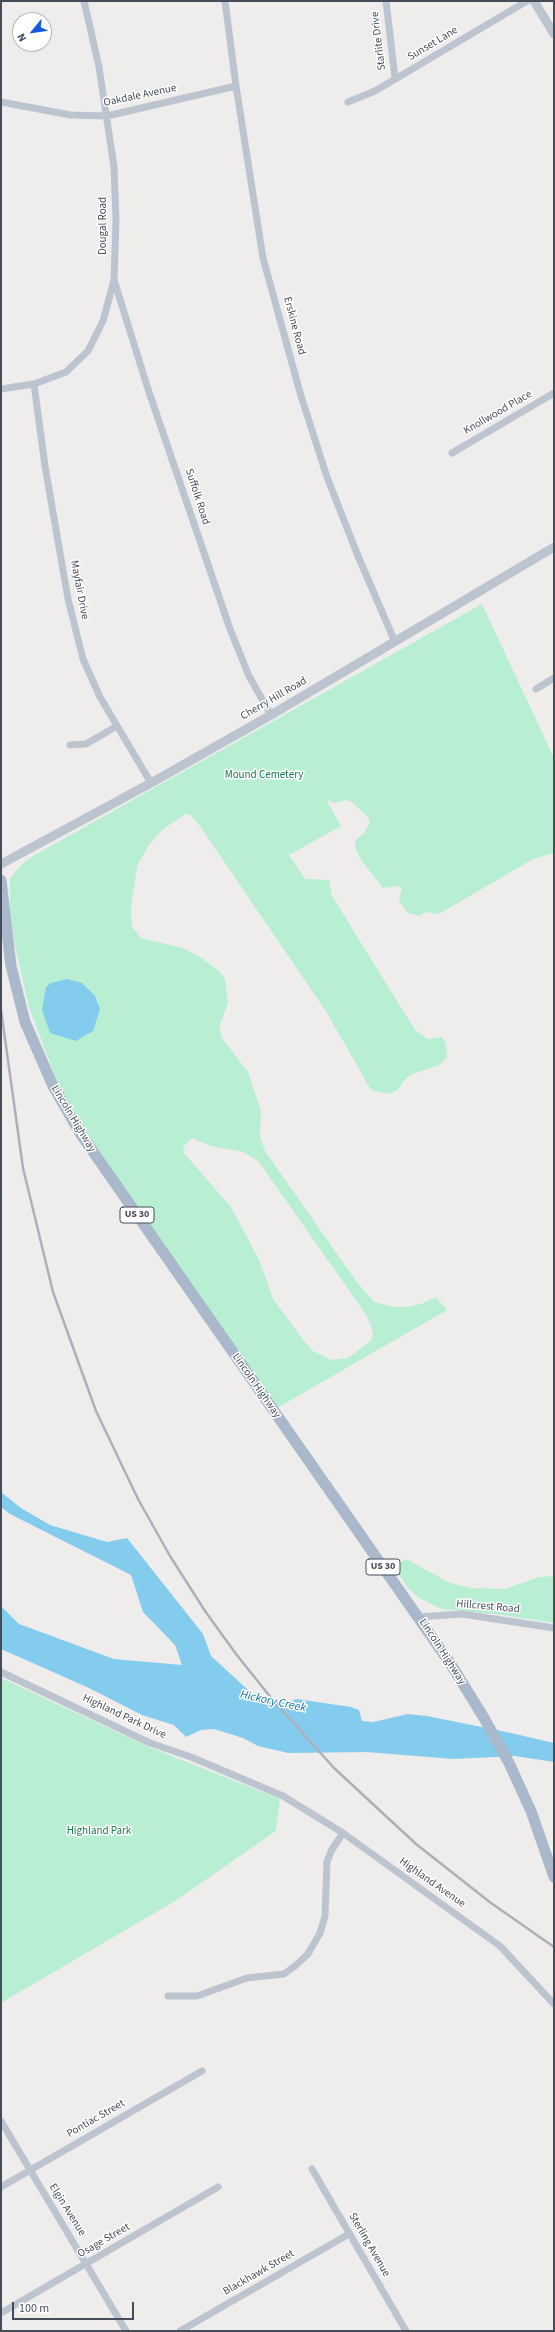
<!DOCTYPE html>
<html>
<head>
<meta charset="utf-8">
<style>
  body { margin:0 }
  #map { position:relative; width:555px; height:2332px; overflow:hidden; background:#efecec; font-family:"Source Sans 3",sans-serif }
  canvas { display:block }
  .frame { position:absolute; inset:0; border:2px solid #444d59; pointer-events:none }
  .north { position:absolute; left:12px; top:12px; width:40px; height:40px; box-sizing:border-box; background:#fff; border:1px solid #b4b8bd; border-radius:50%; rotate:241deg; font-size:11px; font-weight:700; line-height:16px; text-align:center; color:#444d59 }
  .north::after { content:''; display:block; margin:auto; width:14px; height:18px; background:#1559e0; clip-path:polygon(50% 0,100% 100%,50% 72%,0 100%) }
  .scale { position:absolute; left:12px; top:2302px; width:122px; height:18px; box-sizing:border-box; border:2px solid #444d59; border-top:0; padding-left:5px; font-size:12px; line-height:14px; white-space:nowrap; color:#444d59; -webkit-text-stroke:3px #fff; paint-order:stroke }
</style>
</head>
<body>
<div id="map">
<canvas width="555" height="2332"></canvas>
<div class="frame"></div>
<div class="north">N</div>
<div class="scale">100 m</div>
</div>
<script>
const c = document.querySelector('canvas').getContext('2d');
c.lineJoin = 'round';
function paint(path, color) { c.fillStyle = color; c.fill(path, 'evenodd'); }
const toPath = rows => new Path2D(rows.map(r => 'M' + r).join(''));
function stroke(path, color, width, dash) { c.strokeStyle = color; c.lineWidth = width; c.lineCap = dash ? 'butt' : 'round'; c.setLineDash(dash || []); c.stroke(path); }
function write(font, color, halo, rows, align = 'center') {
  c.font = font + ' "Source Sans 3",sans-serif'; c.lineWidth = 3; c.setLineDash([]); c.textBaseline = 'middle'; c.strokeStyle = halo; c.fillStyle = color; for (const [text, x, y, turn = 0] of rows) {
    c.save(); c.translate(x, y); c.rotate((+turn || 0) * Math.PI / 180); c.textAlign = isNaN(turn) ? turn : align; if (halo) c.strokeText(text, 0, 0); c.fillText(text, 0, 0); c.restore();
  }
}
paint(toPath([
  [482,604,554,758,554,853,533,859,439,914,425,912,419,916,408,913,400,902,399,897,402,889,398,886,383,888,361,860,356,849,355,841,364,833,370,822,367,816,350,801,346,800,334,803,326,799,341,826,289,855,305,879,329,880,332,896,415,1030,428,1039,441,1037,446,1043,447,1058,439,1065,410,1075,403,1082,398,1090,389,1094,371,1090,327,1013,200,826,190,815,186,814,175,821,161,831,148,846,137,866,131,908,132,927,141,938,182,948,197,955,219,971,225,980,228,1003,220,1024,220,1031,222,1038,248,1072,261,1111,260,1136,265,1151,356,1281,374,1302,393,1307,408,1307,421,1304,436,1297,447,1310,277,1408,71,1110,56,1079,29,1007,15,946,10,911,10,879,21,865,33,856],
  [192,1138,211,1146,244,1152,259,1162,367,1316,373,1333,372,1339,367,1344,348,1358,331,1360,313,1351,304,1341,273,1299,259,1260,231,1207,183,1152,184,1146],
  [406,1559,450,1583,472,1588,505,1589,539,1577,554,1576,554,1623,503,1615,442,1609,433,1605,419,1598,407,1587,398,1573,401,1562],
  [1,1678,149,1747,280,1799,276,1831,175,1901,1,2003]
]), '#b8efd3');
paint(toPath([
  [67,979,82,983,95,996,100,1009,93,1031,76,1041,50,1033,42,1010,46,987,51,983],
  [1,1492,21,1508,50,1525,107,1542,127,1538,203,1634,211,1656,259,1700,285,1703,297,1699,351,1707,359,1710,362,1721,373,1722,408,1714,427,1716,511,1733,554,1743,554,1762,515,1756,453,1759,367,1752,288,1753,258,1746,243,1738,214,1729,201,1730,186,1737,174,1725,142,1715,89,1688,1,1649,1,1606,19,1624,114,1659,182,1665,175,1645,143,1612,131,1575,10,1514,1,1507]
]), '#83cced');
stroke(toPath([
  [225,1,236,86,263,258,301,396,327,477,358,556,395,642],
  [386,1,395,78],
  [1,102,71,115,107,116,236,86],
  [348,102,375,91,527,1],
  [114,280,148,389,230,629,249,676,271,715],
  [34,384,45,466,68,599,83,659,100,697,151,783],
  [1,389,34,384,66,372,88,351,103,321,114,280,116,220,114,167,99,67,84,1],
  [452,453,554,393],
  [536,689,554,678],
  [70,745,86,744,117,726],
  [419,1617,462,1614,554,1628],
  [1,1672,150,1743,191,1757,283,1796,343,1833,500,1946,554,2004],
  [168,1996,197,1996,247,1978,284,1974,295,1966,308,1954,320,1933,325,1916,327,1862,331,1851,343,1833],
  [1,2121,126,2331],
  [312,2169,406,2331],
  [1,2187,202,2071],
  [1,2313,218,2187],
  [180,2331,349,2234]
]), '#bcc5cf', 7);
stroke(toPath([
  [534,1,554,34],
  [1,864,151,783,271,715,554,547]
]), '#bcc5cf', 9);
stroke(toPath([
  [1,880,11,966,25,1022,53,1086,80,1133,452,1666,484,1718,509,1763,531,1811,554,1877]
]), '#aab8cc', 11);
stroke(toPath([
  [1,1010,23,1168,53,1292,96,1411,138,1499,170,1556,205,1611,236,1654,272,1699,334,1768,416,1844,491,1903,554,1947]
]), '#aeb0b7', 2.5);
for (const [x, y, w] of [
  [137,1215,34],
  [383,1567,34]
]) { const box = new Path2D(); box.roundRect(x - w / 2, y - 8, w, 16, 3); c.fillStyle = '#fff'; c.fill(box); stroke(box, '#444d59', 1); }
write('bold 10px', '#444d59', null, [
  ["US 30",137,1215],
  ["US 30",383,1567]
]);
write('11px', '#444d59', '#fff', [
  ["Starlite Drive",379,41,-97],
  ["Sunset Lane",433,44,-31],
  ["Oakdale Avenue",140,96,-12],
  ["Dougal Road",104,226,-90],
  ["Erskine Road",294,326,75],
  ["Knollwood Place",498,413,-30],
  ["Suffolk Road",197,497,72],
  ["Mayfair Drive",79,590,79],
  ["Cherry Hill Road",274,699,-30],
  ["Lincoln Highway",73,1119,59],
  ["Lincoln Highway",256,1386,55],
  ["Hillcrest Road",488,1607,5],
  ["Lincoln Highway",442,1652,57],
  ["Highland Park Drive",124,1717,25],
  ["Highland Avenue",432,1883,35],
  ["Pontiac Street",96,2119,-30],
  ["Elgin Avenue",67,2210,58],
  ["Osage Street",104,2241,-30],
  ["Sterling Avenue",369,2245,60],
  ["Blackhawk Street",259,2273,-30]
]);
write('11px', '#147b52', '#fff', [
  ["Mound Cemetery",264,776],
  ["Highland Park",99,1832]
]);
write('italic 12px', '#0976a7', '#fff', [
  ["Hickory Creek",273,1702,12]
]);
</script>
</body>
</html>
